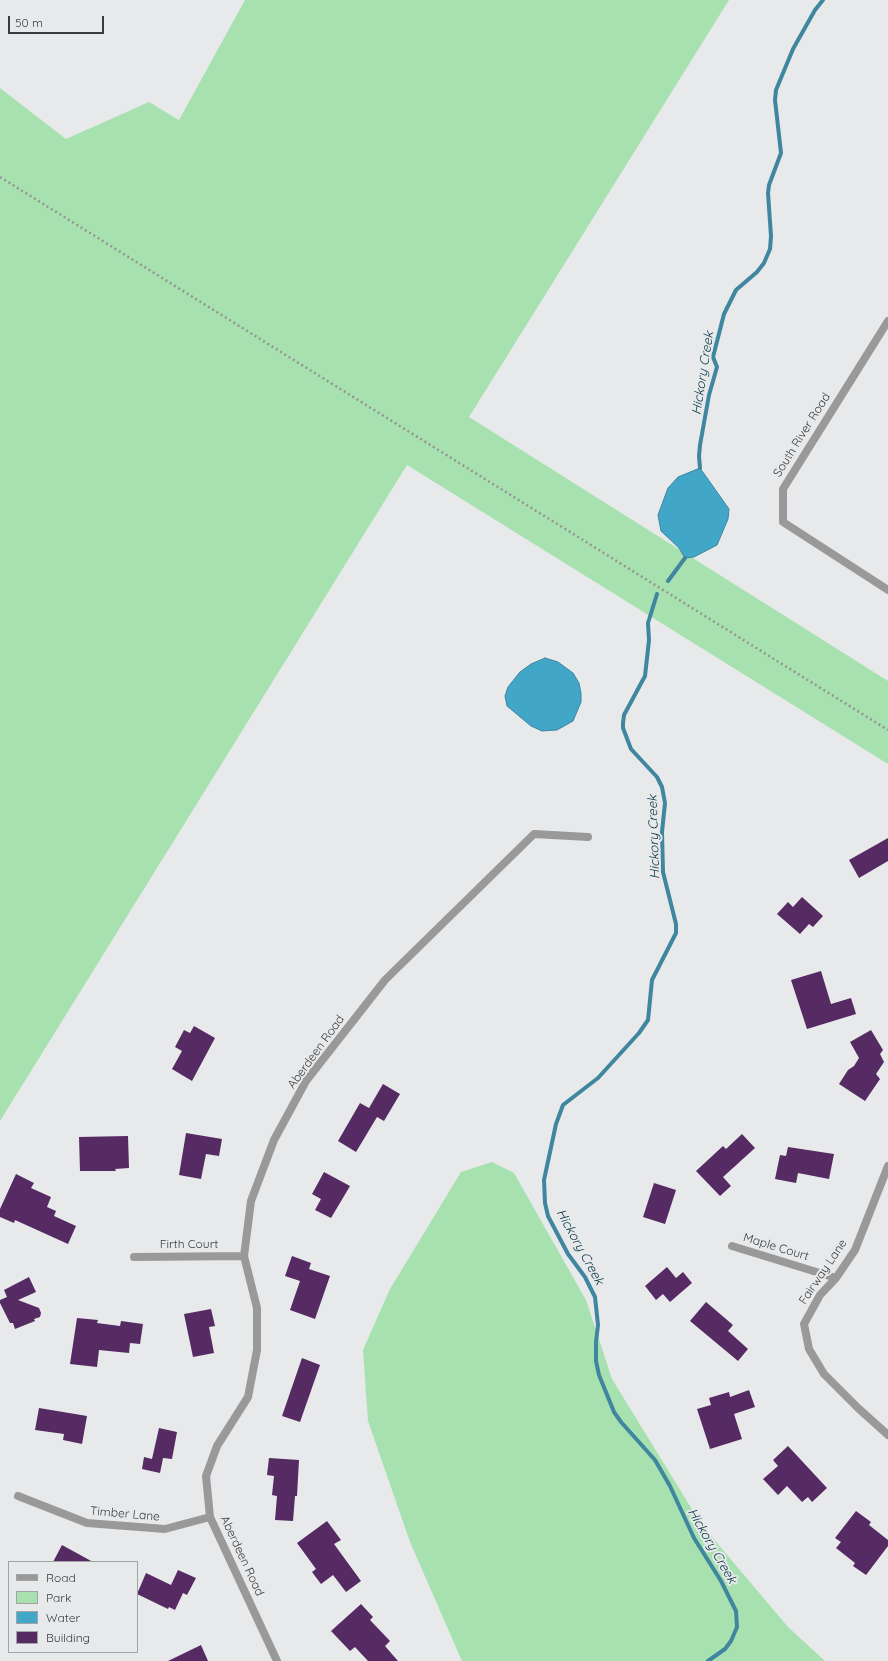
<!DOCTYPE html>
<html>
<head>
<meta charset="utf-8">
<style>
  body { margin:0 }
  #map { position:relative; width:888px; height:1661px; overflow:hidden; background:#e7e9eb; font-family:Quicksand,sans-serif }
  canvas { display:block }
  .legend { position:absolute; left:8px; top:1561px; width:130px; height:92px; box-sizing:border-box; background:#e7e9eb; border:1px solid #a2a3a5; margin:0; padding:5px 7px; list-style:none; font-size:12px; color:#3a3b3c }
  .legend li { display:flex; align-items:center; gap:8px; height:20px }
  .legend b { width:20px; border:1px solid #a2a3a5 }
  .scale { position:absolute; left:8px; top:16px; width:96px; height:18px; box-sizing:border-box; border:2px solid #3a3b3c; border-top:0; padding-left:5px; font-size:12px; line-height:14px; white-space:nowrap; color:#3a3b3c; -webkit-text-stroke:3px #e7e9eb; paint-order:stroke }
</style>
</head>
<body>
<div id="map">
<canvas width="888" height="1661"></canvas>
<ul class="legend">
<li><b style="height:5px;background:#9a9999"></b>Road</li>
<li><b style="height:11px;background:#a8e1b0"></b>Park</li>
<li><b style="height:11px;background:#41a6c8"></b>Water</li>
<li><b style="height:11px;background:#562a62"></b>Building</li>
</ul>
<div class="scale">50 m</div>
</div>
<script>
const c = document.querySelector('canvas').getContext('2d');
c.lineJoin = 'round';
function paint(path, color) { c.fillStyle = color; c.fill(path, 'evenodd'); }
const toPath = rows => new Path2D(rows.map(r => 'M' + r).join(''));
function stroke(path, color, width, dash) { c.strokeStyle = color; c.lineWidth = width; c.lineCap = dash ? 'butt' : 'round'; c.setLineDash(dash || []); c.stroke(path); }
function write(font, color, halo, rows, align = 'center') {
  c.font = font + ' Quicksand,sans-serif'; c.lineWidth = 4; c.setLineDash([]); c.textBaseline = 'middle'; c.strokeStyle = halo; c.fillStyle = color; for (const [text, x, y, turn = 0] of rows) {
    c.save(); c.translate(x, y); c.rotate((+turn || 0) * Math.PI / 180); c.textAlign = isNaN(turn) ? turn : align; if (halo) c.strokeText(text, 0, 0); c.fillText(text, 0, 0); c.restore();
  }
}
paint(toPath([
  [245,0,729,0,469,417,888,681,888,764,407,465,0,1121,0,88,66,139,149,102,179,120],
  [492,1162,514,1173,586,1300,612,1379,701,1524,788,1627,825,1661,462,1661,410,1542,368,1421,363,1350,390,1289,461,1172]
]), '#a8e1b0');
const water = toPath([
  [700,468,729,509,728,519,717,545,694,557,685,558,679,548,661,531,658,515,668,488,678,477,700,468],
  [545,658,558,662,573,673,579,683,581,693,581,702,573,721,557,730,542,731,531,726,507,706,505,696,508,687,520,672,531,664,545,658]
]);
paint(water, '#41a6c8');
stroke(water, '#3f869e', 1);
stroke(toPath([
  [700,468,699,456,700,445,709,395,717,367,713,357,724,314,736,290,757,272,764,263,770,249,771,236,768,193,769,185,781,153,775,100,776,90,793,49,815,10,823,0],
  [668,581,685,558],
  [657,594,648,623,649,640,645,676,624,715,623,723,623,728,631,749,657,777,662,787,665,803,662,832,663,872,676,924,676,933,652,980,648,1020,639,1033,598,1078,563,1105,556,1124,544,1180,545,1203,548,1216,568,1254,585,1277,595,1297,598,1325,596,1342,596,1361,599,1375,614,1412,621,1422,655,1460,670,1486,694,1538,721,1581,736,1611,737,1627,731,1641,725,1649,708,1661]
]), '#3f869e', 4);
paint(toPath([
  [888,838,888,861,859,878,849,860],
  [802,897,823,916,813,927,809,924,800,934,777,914,788,902,793,907],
  [821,971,831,1004,851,998,856,1014,807,1029,791,980],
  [194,1026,215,1038,192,1081,172,1069,182,1051,175,1047,184,1030,190,1033],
  [871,1030,883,1050,880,1054,884,1062,876,1074,880,1079,865,1101,839,1084,848,1070,854,1066,859,1058,850,1042],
  [383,1084,400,1094,384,1121,377,1117,356,1152,338,1141,360,1103,369,1108],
  [186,1133,222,1139,219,1156,206,1154,201,1179,179,1175],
  [742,1134,755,1148,723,1177,731,1186,720,1196,696,1171,723,1146,726,1149],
  [128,1136,129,1168,115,1169,116,1171,80,1171,79,1137],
  [788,1147,834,1154,829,1179,798,1173,796,1183,775,1179,780,1155,786,1156],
  [324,1172,350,1186,331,1218,315,1210,321,1199,312,1194],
  [16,1174,34,1183,31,1188,51,1197,47,1207,56,1211,54,1216,76,1226,68,1244,15,1220,14,1223,0,1217,0,1209],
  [654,1183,676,1190,665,1224,643,1217],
  [292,1256,311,1263,309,1269,330,1276,315,1319,290,1310,300,1281,285,1276],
  [667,1267,676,1278,683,1272,692,1283,670,1302,663,1294,656,1300,645,1286],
  [29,1277,36,1292,18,1300,39,1308,41,1313,40,1317,34,1319,35,1321,15,1329,13,1323,10,1323,0,1303,0,1300,7,1297,4,1290],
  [706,1302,733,1325,728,1331,748,1349,738,1361,690,1321],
  [211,1309,215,1326,209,1327,214,1353,193,1357,184,1314],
  [77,1318,98,1320,97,1323,120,1326,121,1321,143,1324,140,1344,130,1343,129,1353,99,1350,97,1367,70,1364],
  [302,1358,320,1365,300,1422,282,1416],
  [749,1390,755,1407,734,1414,742,1439,710,1449,697,1409,711,1405,709,1398,729,1392,730,1397],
  [39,1408,87,1416,82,1444,63,1440,64,1434,35,1430],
  [159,1428,177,1432,172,1459,163,1458,160,1473,142,1469,144,1457,152,1459],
  [788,1446,827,1488,812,1502,808,1497,802,1502,787,1486,778,1495,763,1479,778,1466,773,1460],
  [269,1458,299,1460,297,1496,295,1496,293,1521,275,1520,277,1496,272,1495,274,1476,267,1475],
  [856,1511,871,1522,869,1525,888,1540,888,1546,866,1575,853,1566,855,1563,836,1548,841,1542,835,1538],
  [327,1521,341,1540,334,1544,361,1581,346,1592,333,1575,321,1584,312,1572,316,1569,297,1543],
  [62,1545,93,1562,53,1562],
  [178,1570,196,1578,187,1595,183,1593,175,1610,169,1607,168,1609,137,1594,146,1573,171,1585],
  [361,1604,373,1617,370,1620,390,1641,385,1646,398,1661,368,1661,355,1647,350,1651,331,1631],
  [201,1645,208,1661,168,1661]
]), '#562a62');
stroke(toPath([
  [0,177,888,730]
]), '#939496', 2.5, [2, 3]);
stroke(toPath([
  [888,321,783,489,783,522,888,590],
  [888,1166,855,1250,836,1278,820,1295,804,1324,809,1349,824,1374,858,1408,888,1435],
  [732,1246,836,1278],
  [134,1257,244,1256],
  [18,1496,87,1523,165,1529,210,1517],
  [277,1661,210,1517,206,1476,217,1446,248,1397,257,1350,257,1308,244,1256,251,1201,274,1140,306,1081,385,980,534,834,588,837]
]), '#9a9999', 8);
write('12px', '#3a3b3c', '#e7e9eb', [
  ["South River Road",802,435,-58],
  ["Aberdeen Road",316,1052,-54],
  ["Firth Court",189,1244],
  ["Maple Court",776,1247,17],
  ["Fairway Lane",823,1272,-56],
  ["Timber Lane",125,1514,5],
  ["Aberdeen Road",242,1556,65]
]);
write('italic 13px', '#073644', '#e7e9eb', [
  ["Hickory Creek",703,373,-81],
  ["Hickory Creek",654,837,-92],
  ["Hickory Creek",580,1247,61],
  ["Hickory Creek",712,1546,60]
]);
</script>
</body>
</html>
